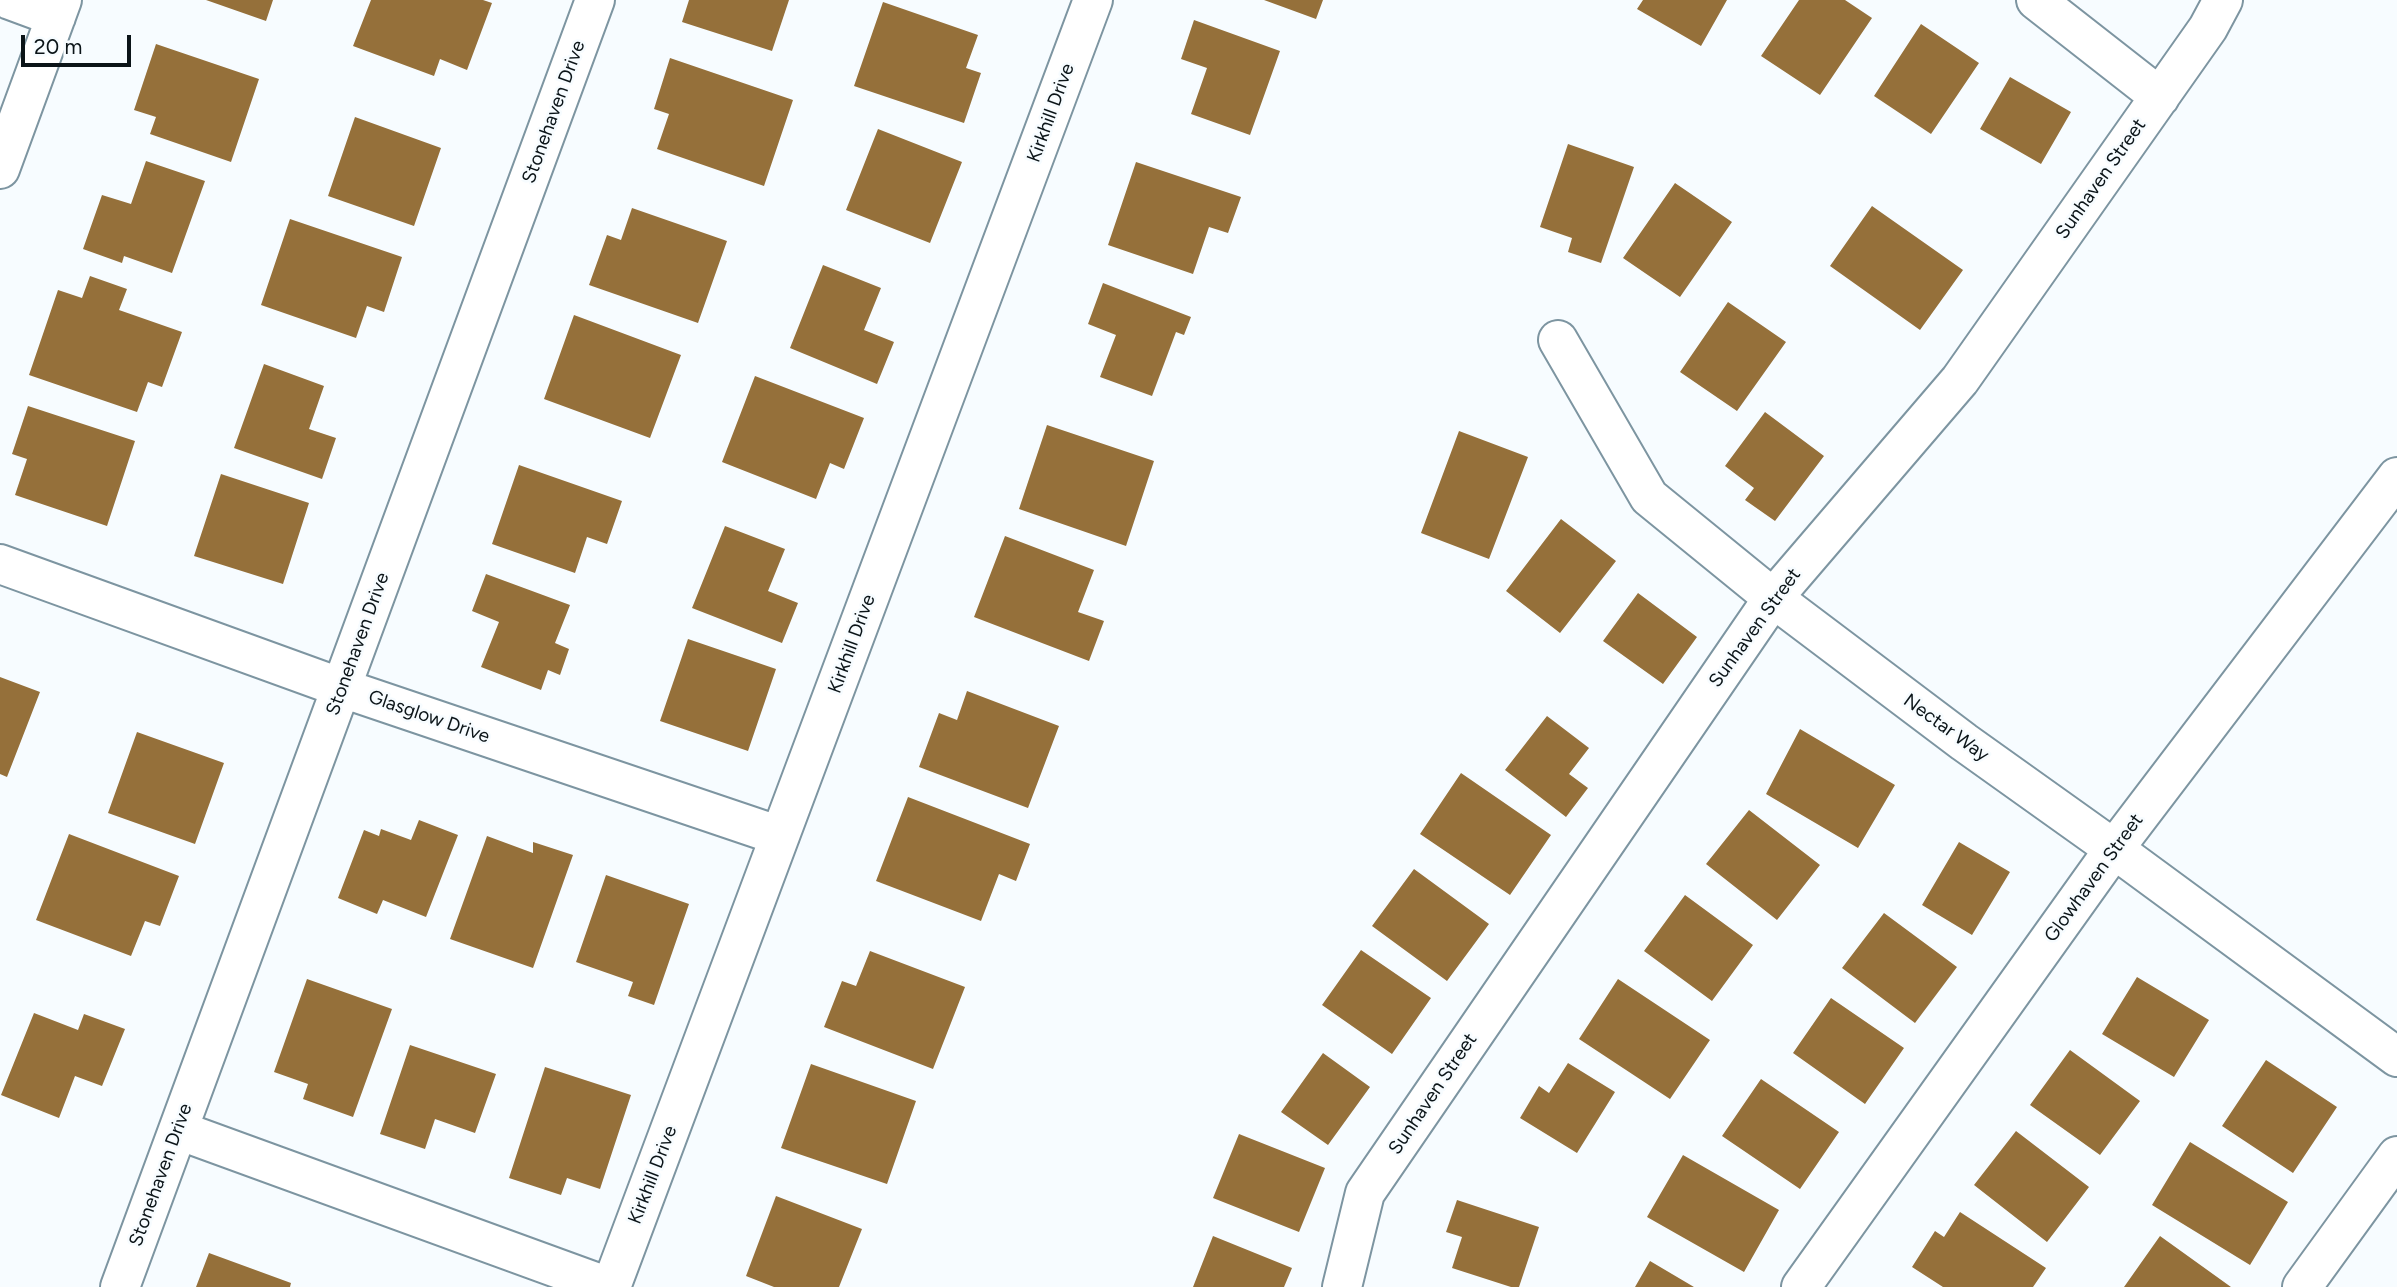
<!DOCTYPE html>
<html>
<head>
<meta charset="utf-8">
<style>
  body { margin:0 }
  #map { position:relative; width:2397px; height:1287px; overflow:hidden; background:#f7fcff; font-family:Figtree,sans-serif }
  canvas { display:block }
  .scale { position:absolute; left:21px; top:35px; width:110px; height:32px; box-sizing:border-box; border:4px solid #0b1418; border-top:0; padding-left:9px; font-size:21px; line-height:24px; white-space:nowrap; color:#0b1418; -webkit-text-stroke:5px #f7fcff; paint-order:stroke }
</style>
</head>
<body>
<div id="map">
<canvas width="2397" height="1287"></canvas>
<div class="scale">20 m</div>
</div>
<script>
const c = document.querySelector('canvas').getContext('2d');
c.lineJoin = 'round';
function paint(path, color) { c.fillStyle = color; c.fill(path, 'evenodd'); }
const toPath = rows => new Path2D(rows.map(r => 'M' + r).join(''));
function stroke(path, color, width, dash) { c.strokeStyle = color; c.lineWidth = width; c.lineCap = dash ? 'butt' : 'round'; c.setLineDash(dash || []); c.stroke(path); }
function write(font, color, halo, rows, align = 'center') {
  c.font = font + ' Figtree,sans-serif'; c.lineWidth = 5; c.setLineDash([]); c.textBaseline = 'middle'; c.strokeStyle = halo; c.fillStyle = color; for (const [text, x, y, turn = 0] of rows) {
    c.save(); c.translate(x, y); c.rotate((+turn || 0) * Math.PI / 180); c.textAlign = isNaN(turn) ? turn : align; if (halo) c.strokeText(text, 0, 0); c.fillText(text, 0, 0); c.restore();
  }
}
paint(toPath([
  [206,0,273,0,266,21],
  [371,0,483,0,492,3,467,70,440,59,434,76,353,46],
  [689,0,789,0,772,51,682,22],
  [1264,0,1323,0,1316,19],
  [1643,0,1727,0,1701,46,1637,9],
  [1799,0,1845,0,1872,18,1820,95,1761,56],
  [883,2,978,35,966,68,981,73,964,123,854,86],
  [1194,20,1280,51,1250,135,1191,114,1207,68,1181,59],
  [1921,24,1979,63,1931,134,1874,96],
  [156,44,259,79,231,162,150,134,156,117,134,110],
  [670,58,793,100,764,186,657,149,669,114,654,109],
  [2010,77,2071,112,2041,164,1980,129],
  [355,117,441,148,414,226,328,196],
  [878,129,962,162,930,243,846,210],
  [1568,144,1634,167,1601,263,1568,252,1572,238,1540,227],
  [146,161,205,181,172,273,124,256,122,263,83,249,102,195,131,204],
  [1136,162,1241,197,1228,233,1209,227,1193,274,1108,245],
  [1675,183,1732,222,1680,297,1623,258],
  [1872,206,1963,270,1920,330,1830,266],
  [632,208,727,241,698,323,589,285,607,235,621,240],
  [290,219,402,257,384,312,367,306,356,338,261,305],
  [823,265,881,288,864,330,894,342,877,384,790,348],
  [90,276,127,289,119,310,182,332,162,387,148,382,137,412,29,375,58,290,82,298],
  [1103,283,1191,317,1184,335,1176,332,1152,396,1100,377,1116,335,1088,324],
  [1728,302,1786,342,1737,411,1680,372],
  [574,315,681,355,650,438,544,399],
  [264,364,324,386,309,429,336,438,322,479,234,448],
  [755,376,864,418,844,469,830,463,816,499,722,462],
  [28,406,135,441,107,526,15,495,27,459,12,454],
  [1765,412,1824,456,1775,521,1745,500,1754,488,1725,466],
  [1047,425,1154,461,1126,546,1019,509],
  [1459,431,1528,457,1489,559,1421,533],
  [519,465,622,501,607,544,587,537,575,573,492,544],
  [221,474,309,503,283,584,194,556],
  [1561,519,1616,561,1560,633,1506,591],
  [725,526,785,549,768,591,798,603,782,643,692,608],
  [1005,536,1094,570,1078,612,1104,621,1089,661,974,617],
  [486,574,570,605,555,643,569,649,560,675,548,670,541,690,481,667,499,622,472,611],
  [1638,593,1697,637,1663,684,1603,641],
  [688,639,776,669,748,751,660,721],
  [0,677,40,692,7,777,0,774],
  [967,691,1059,726,1028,808,919,767,939,713,957,720],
  [1547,716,1589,748,1569,774,1588,788,1566,817,1505,770],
  [1800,729,1895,785,1858,848,1766,794],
  [137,732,224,763,195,844,108,813],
  [1461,773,1551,835,1510,895,1420,834],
  [908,797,1030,844,1016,881,999,874,981,921,876,881],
  [1749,810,1820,865,1777,920,1706,864],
  [419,820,458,835,426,917,383,900,377,914,338,898,364,830,379,836,381,829,411,840],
  [69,834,179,876,160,926,145,921,131,956,36,920],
  [487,836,533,853,533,842,573,855,533,968,450,939],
  [1959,842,2010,872,1972,935,1922,905],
  [1414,869,1489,924,1447,981,1372,926],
  [606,875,689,904,654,1005,628,996,633,982,576,962],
  [1685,895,1753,945,1712,1001,1644,951],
  [1884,913,1957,967,1915,1023,1842,968],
  [1361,950,1431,998,1392,1054,1322,1005],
  [870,951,965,987,933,1069,824,1027,842,981,856,986],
  [2137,977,2209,1020,2174,1077,2102,1034],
  [307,979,392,1009,353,1117,303,1099,308,1084,274,1072],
  [1618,979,1710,1040,1670,1099,1579,1039],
  [1831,998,1904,1048,1865,1104,1793,1053],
  [34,1013,78,1030,84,1014,125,1029,102,1086,75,1076,59,1118,1,1095],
  [410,1045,496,1074,475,1133,435,1119,425,1149,380,1134],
  [2070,1050,2140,1101,2100,1155,2030,1105],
  [1323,1053,1370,1087,1328,1145,1281,1112],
  [2266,1060,2337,1107,2293,1173,2222,1126],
  [1568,1063,1615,1092,1577,1153,1520,1118,1539,1086,1549,1093],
  [811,1064,916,1101,887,1184,781,1148],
  [545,1067,631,1095,600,1189,567,1178,561,1195,509,1178],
  [1761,1079,1839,1132,1800,1189,1722,1136],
  [2016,1131,2089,1187,2047,1242,1974,1185],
  [1239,1134,1325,1168,1299,1232,1213,1198],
  [2190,1142,2288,1202,2250,1265,2152,1205],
  [1683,1155,1779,1210,1744,1272,1647,1217],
  [776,1196,862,1229,839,1287,774,1287,746,1276],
  [1457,1200,1539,1227,1519,1287,1511,1287,1452,1268,1462,1237,1446,1232],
  [1960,1212,2046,1268,2033,1287,1943,1287,1912,1267,1935,1231,1944,1237],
  [1213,1236,1292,1268,1284,1287,1193,1287],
  [2160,1236,2231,1287,2124,1287],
  [209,1253,291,1283,290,1287,196,1287],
  [1650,1261,1694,1287,1635,1287]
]), '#95703a');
const street = toPath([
  [10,0,56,17],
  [2036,0,2160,97],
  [0,169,62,0],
  [1558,340,1649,497,1773,598,1964,742,2114,849,2397,1057],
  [0,564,342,688,780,836],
  [178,1130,609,1287],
  [120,1287,595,0],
  [611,1287,1093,0],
  [1342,1287,1365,1193,1773,598,1960,380,2208,28,2223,0],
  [1801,1287,2114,849,2397,477],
  [2302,1287,2397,1156]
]);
stroke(street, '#7d95a1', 42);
stroke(street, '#fff', 38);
write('19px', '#0b1418', '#f7fcff', [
  ["Stonehaven Drive",554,112,-70],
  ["Kirkhill Drive",1051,113,-70],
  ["Sunhaven Street",2101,179,-55],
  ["Sunhaven Street",1755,628,-54],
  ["Stonehaven Drive",358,644,-70],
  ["Kirkhill Drive",852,644,-70],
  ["Glasglow Drive",429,717,19],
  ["Nectar Way",1946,728,36],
  ["Glowhaven Street",2094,878,-54],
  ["Sunhaven Street",1433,1094,-56],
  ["Stonehaven Drive",161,1175,-70],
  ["Kirkhill Drive",653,1175,-69]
]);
</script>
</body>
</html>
